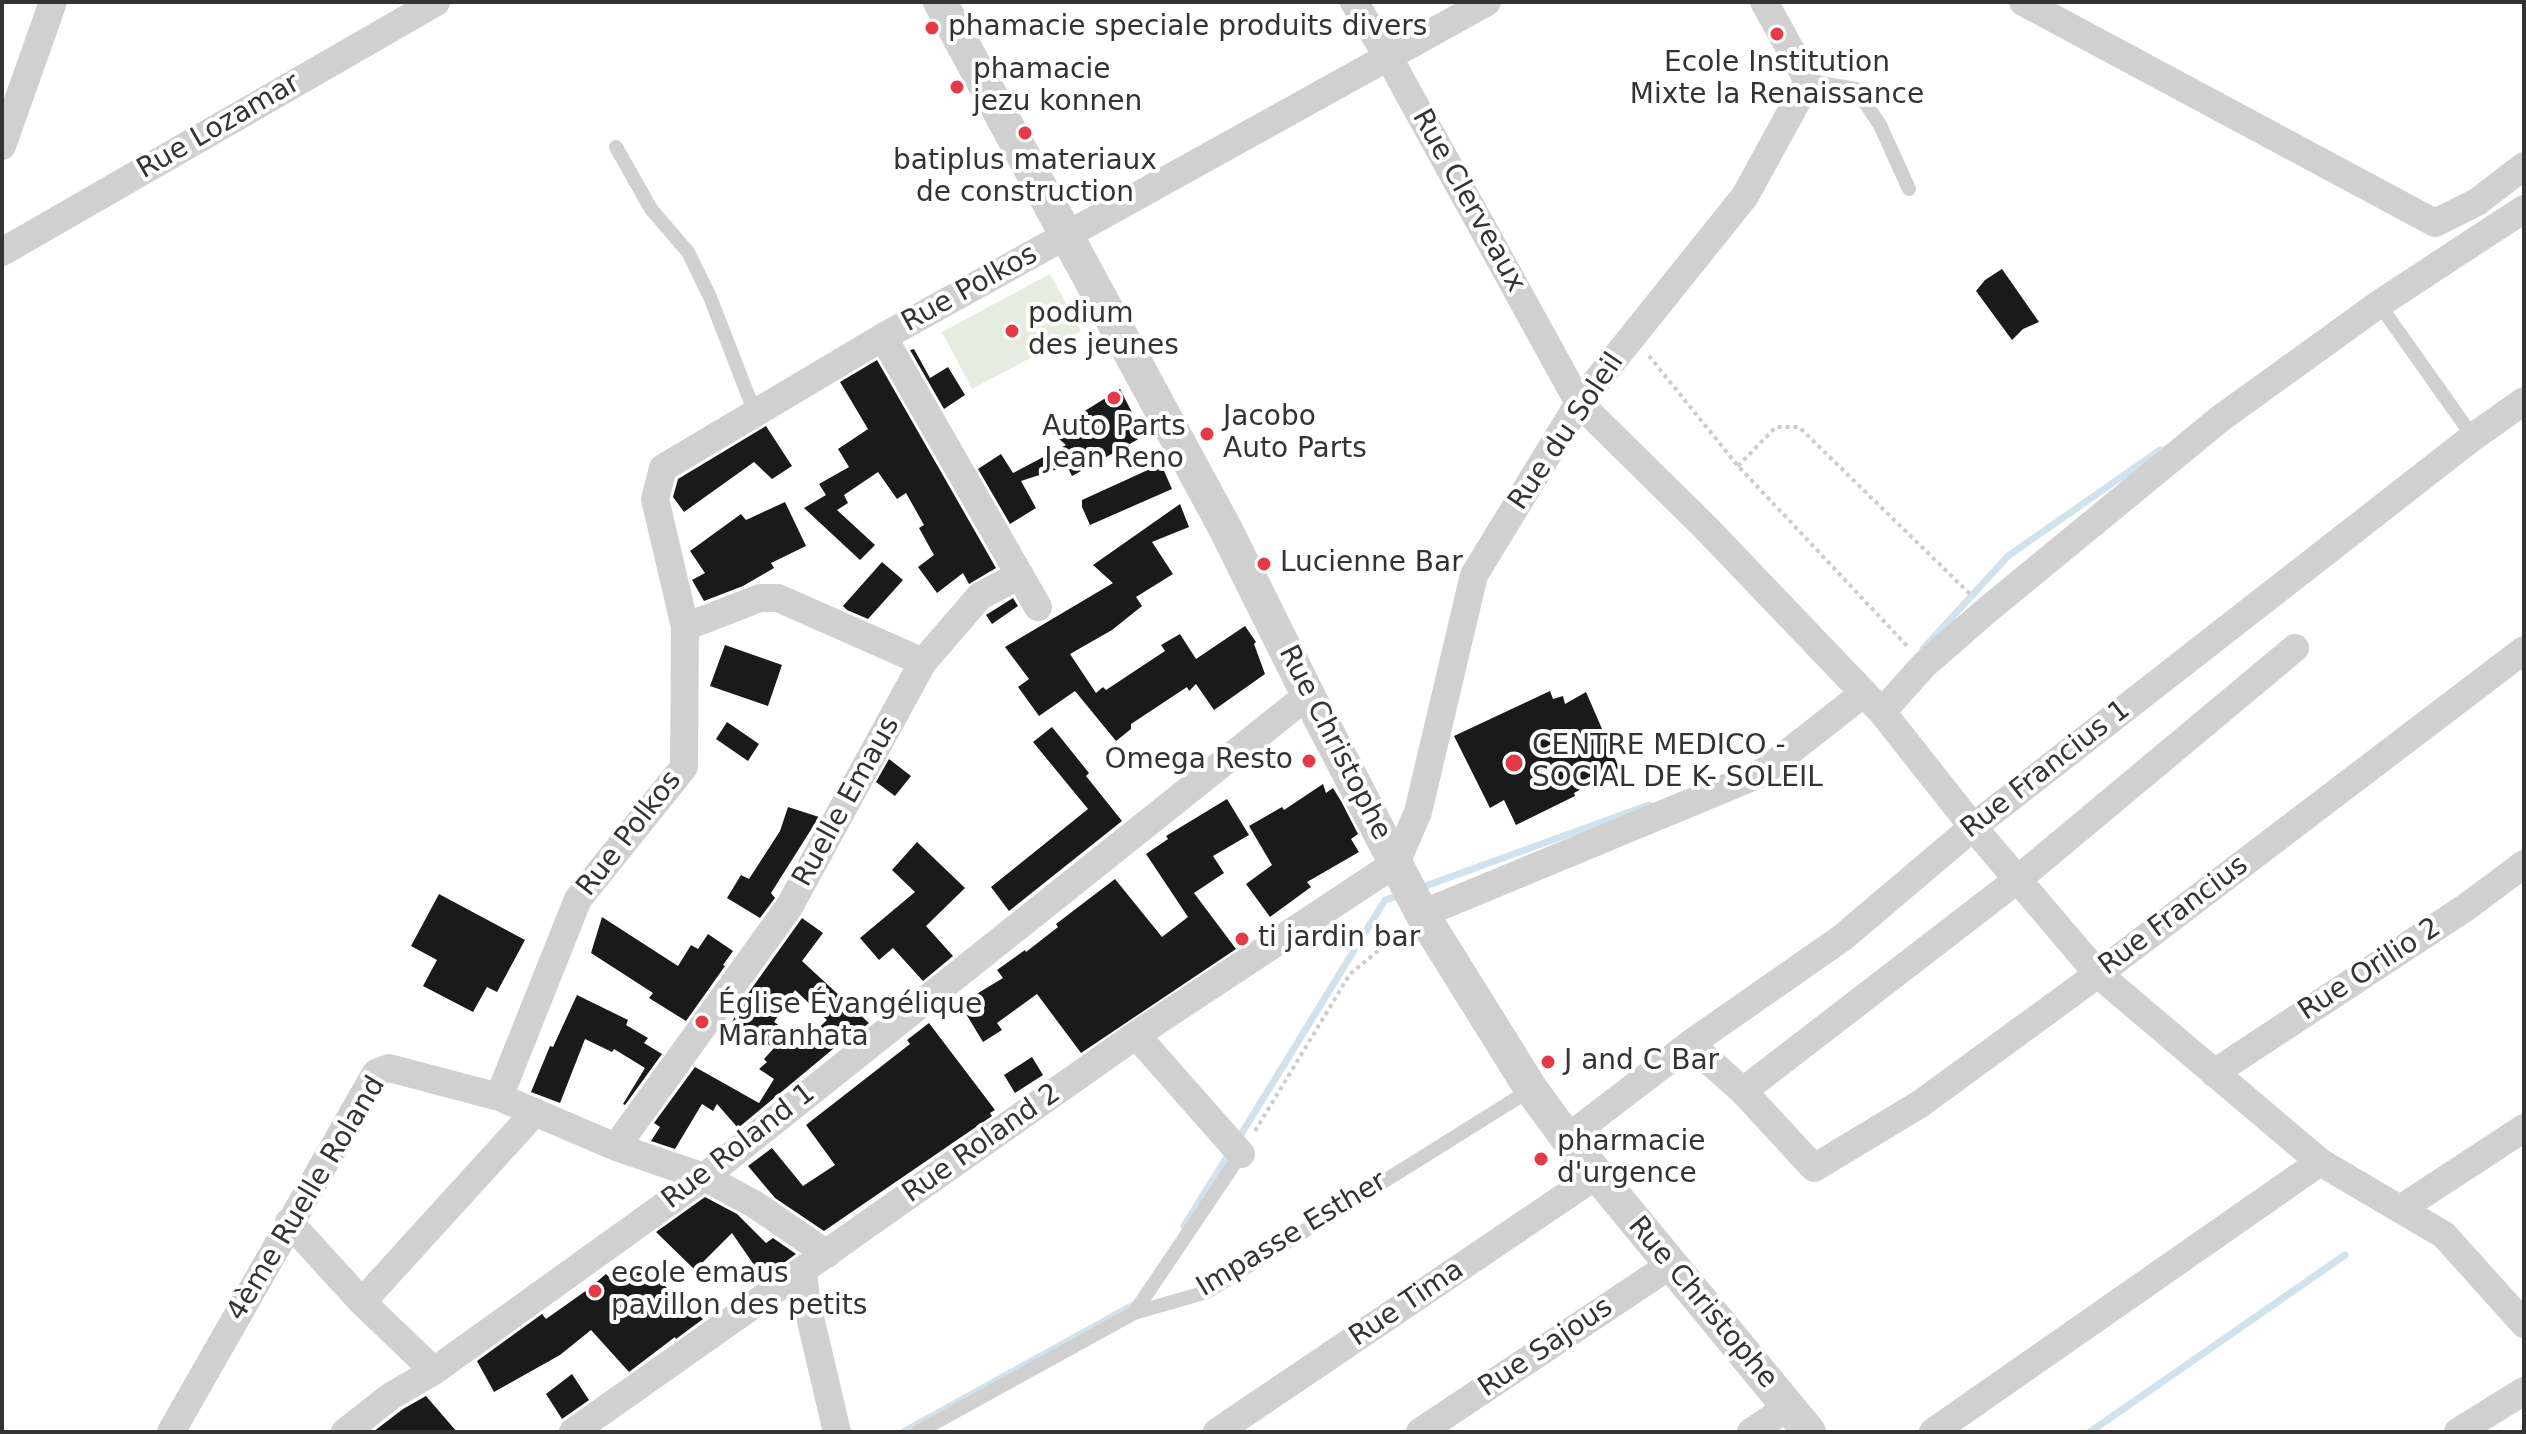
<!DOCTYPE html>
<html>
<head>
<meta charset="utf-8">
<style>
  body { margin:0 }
  #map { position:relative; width:2526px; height:1434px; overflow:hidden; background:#fff; font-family:"DejaVu Sans",sans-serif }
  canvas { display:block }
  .frame { position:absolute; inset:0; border:4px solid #333; pointer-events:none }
</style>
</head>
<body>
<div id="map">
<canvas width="2526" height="1434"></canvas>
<div class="frame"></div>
</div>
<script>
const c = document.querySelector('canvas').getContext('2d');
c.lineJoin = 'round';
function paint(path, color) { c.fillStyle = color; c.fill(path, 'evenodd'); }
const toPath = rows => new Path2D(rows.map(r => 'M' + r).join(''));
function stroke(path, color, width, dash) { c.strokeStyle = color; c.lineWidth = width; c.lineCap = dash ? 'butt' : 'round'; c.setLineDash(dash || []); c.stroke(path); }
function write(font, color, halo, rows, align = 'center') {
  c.font = font + ' "DejaVu Sans",sans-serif'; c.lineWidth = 8; c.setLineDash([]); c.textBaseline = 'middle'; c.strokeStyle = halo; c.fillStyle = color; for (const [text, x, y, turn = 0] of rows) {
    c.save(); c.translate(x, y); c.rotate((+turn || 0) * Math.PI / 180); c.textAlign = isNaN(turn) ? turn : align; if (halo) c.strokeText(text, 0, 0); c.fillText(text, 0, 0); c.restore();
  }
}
paint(toPath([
  [1050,274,1081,331,972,389,942,332]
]), '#e6ecdf');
stroke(toPath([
  [1923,649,2008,556,2160,450],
  [1420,888,1649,805],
  [1237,1141,1385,900,1401,895],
  [1184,1226,1230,1152],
  [903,1432,1135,1304],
  [2090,1432,2345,1255]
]), '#cfe2ee', 7);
paint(toPath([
  [2002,269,2039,322,2023,329,2012,340,1976,291,1985,280],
  [914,349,930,378,948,367,965,395,944,409,910,350],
  [877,360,996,568,969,584,963,573,937,593,918,567,934,555,919,528,924,525,906,493,897,499,878,472,844,495,848,503,837,510,875,545,860,560,804,508,826,495,819,484,849,467,838,449,868,429,840,382],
  [1120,389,1144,436,1072,476,1067,466,1021,481,1036,508,1010,524,978,469,1001,454,1013,473,1015,472,1066,445,1051,432],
  [766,426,792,466,772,479,754,462,684,512,673,497,678,479],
  [1161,464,1172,489,1090,525,1082,507,1082,500],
  [785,502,806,546,771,563,774,568,743,586,704,601,692,580,705,573,690,551,741,514,746,520],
  [1180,504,1189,527,1152,542,1173,574,1136,597,1142,606,1112,630,1070,654,1096,693,1103,687,1106,690,1165,651,1161,645,1180,634,1196,659,1245,626,1256,642,1254,644,1265,674,1214,710,1196,684,1189,691,1187,687,1131,724,1131,729,1116,741,1075,691,1039,716,1018,687,1029,679,1005,647,1113,583,1093,565],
  [882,562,903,580,868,619,847,610,843,606],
  [1013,598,1018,606,992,624,986,615],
  [725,645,782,665,768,706,710,686],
  [1550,691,1553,699,1563,696,1565,704,1586,692,1619,768,1574,793,1575,796,1516,825,1504,800,1490,808,1454,736],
  [727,722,759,744,748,761,716,739],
  [1052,727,1089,773,1086,776,1122,821,1009,911,991,887,1088,809,1033,742],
  [889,759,911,776,895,796,876,782],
  [1323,784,1326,793,1333,788,1341,801,1358,834,1351,839,1359,852,1307,882,1311,887,1270,917,1246,884,1272,865,1249,826,1282,807,1284,810],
  [1227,799,1249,835,1213,856,1224,873,1194,893,1236,949,1081,1053,1037,994,997,1023,1002,1030,983,1042,960,1004,1003,978,997,970,1025,950,1026,952,1058,927,1056,924,1115,879,1162,937,1188,917,1146,854,1168,839,1166,836],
  [788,807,819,817,771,893,775,898,760,918,727,898,741,875,749,879,780,831],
  [917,842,965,888,926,926,953,956,923,981,893,948,879,960,860,938,915,892,892,870],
  [439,894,525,940,497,992,487,987,473,1012,423,986,437,960,411,946],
  [602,917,678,966,691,945,698,949,708,934,733,951,723,965,725,966,686,1021,649,998,653,993,591,953],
  [802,918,823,933,802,961,869,1023,841,1046,839,1044,738,1128,717,1104,713,1111,702,1104,675,1149,651,1141,660,1127,654,1123,695,1067,759,1103,774,1079,759,1069,767,1062,764,1059,774,1048,732,1022,739,1010,737,1009],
  [795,990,827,1020,804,1042,774,1022],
  [577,995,628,1020,626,1025,648,1038,644,1043,662,1054,625,1105,623,1104,645,1068,614,1049,612,1052,585,1039,560,1103,531,1092,550,1046,553,1047],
  [929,1023,995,1110,990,1113,992,1116,824,1231,775,1198,748,1166,772,1148,803,1186,835,1165,806,1125,910,1044,907,1040],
  [1032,1057,1043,1075,1015,1093,1004,1075],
  [705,1197,737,1214,766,1243,773,1238,796,1254,763,1278,732,1233,695,1270,656,1232],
  [638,1263,703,1319,676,1339,675,1337,629,1372,591,1330,560,1355,494,1392,477,1361,542,1314,546,1319,587,1290,606,1274,618,1286],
  [572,1374,589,1400,562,1419,546,1394],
  [426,1396,457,1432,373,1432,403,1409]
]), '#1a1a1a');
stroke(toPath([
  [1649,356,1738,466,1909,648],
  [1738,466,1776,427,1799,427,1971,595],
  [1255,1131,1350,974,1402,931]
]), '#cdcdcd', 4, [4, 4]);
stroke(toPath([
  [1808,81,1856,89,1880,125,1909,189],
  [616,147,651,209,688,252,710,297,755,413],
  [2379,304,2473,437],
  [1134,1313,1241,1154],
  [918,1432,1134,1313,1207,1292,1530,1090]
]), '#d0d0d0', 14);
stroke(toPath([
  [1354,2,1389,58,1579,403,1705,527,1882,712,1973,827,2098,974,2320,1162,2444,1235,2524,1324],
  [2023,2,2435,223,2477,202,2524,166],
  [2,146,53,2],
  [2,252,436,2],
  [883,337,1038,607],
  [923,662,980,596,1020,575],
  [1882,712,1924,665,1986,611,2221,418,2379,304,2524,209],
  [1422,914,1762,773,1864,693],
  [1136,1035,1241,1154],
  [1690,1044,1743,1091,1814,1168,1920,1104,2098,974,2524,650],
  [2214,1073,2465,908,2524,864],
  [1743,1091,2017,880,2295,648],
  [1567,1138,1690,1044,1842,938,1973,827,2473,437,2524,401],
  [616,1147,789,907,923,662,778,598,760,598,685,627],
  [2402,1208,2524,1128],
  [289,1222,362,1302,434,1371],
  [827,1254,754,1204,704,1177,616,1147,499,1097,578,899,684,767,685,627,655,499,663,468,883,337,1487,2],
  [803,1271,806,1300,837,1432],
  [362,1302,535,1112],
  [171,1432,376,1073,389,1068,499,1097],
  [345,1432,391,1396,434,1371,704,1177,1308,695],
  [573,1432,1136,1035,1396,863,1418,812,1474,575,1579,403,1745,196,1808,81,1764,2],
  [1217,1432,1597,1175],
  [1420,1432,1672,1264],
  [1751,1432,1788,1407],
  [1933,1432,2320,1162],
  [2458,1432,2524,1391]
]), '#d0d0d0', 28);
stroke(toPath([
  [940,2,1225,528,1308,695,1422,914,1531,1089,1567,1138,1809,1432]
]), '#d0d0d0', 34);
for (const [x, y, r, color] of [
  [932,28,8,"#e63946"],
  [1777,34,8,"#e63946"],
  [957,87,8,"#e63946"],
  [1025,133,8,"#e63946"],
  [1012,331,8,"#e63946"],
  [1114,398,8,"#e63946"],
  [1207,434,8,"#e63946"],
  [1264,564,8,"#e63946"],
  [1309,761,8,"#e63946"],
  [1514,763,10,"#e63946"],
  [1242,939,8,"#e63946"],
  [702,1022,8,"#e63946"],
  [1548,1062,8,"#e63946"],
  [1541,1159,8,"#e63946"],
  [595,1291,8,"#e63946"]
]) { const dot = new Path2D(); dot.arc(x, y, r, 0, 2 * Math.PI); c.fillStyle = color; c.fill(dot); stroke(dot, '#fff', 3); }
write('28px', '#333', '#fff', [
  ["phamacie speciale produits divers",948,28],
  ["Ecole Institution",1777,64,"center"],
  ["Mixte la Renaissance",1777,96,"center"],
  ["phamacie",973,71],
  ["jezu konnen",973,103],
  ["batiplus materiaux",1025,162,"center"],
  ["de construction",1025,194,"center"],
  ["podium",1028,315],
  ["des jeunes",1028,347],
  ["Jacobo",1223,418],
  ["Auto Parts",1223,450],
  ["Auto Parts",1114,428,"center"],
  ["Jean Reno",1114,460,"center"],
  ["Lucienne Bar",1280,564],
  ["CENTRE MEDICO -",1532,747],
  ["SOCIAL DE K- SOLEIL",1532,779],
  ["Omega Resto",1293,761,"right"],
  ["ti jardin bar",1258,939],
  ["Église Évangélique",718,1006],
  ["Maranhata",718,1038],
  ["J and C Bar",1564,1062],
  ["pharmacie",1557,1143],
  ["d'urgence",1557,1175],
  ["ecole emaus",611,1275],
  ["pavillon des petits",611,1307]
], 'left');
write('28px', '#333', '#fff', [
  ["Rue Lozamar",219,127,-30],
  ["Rue Clerveaux",1468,201,61],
  ["Rue Polkos",970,289,-29],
  ["Rue du Soleil",1567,432,-56],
  ["Rue Christophe",1334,743,63],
  ["Rue Francius 1",2046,770,-38],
  ["Ruelle Emaus",847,802,-61],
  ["Rue Polkos",630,834,-52],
  ["Rue Francius",2174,916,-37],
  ["Rue Orilio 2",2370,970,-33],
  ["Rue Roland 2",982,1144,-35],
  ["Rue Roland 1",739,1147,-38],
  ["4ème Ruelle Roland",307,1199,-59],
  ["Impasse Esther",1292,1235,-31],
  ["Rue Christophe",1702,1303,50],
  ["Rue Tima",1407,1304,-34],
  ["Rue Sajous",1546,1348,-34]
]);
</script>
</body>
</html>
